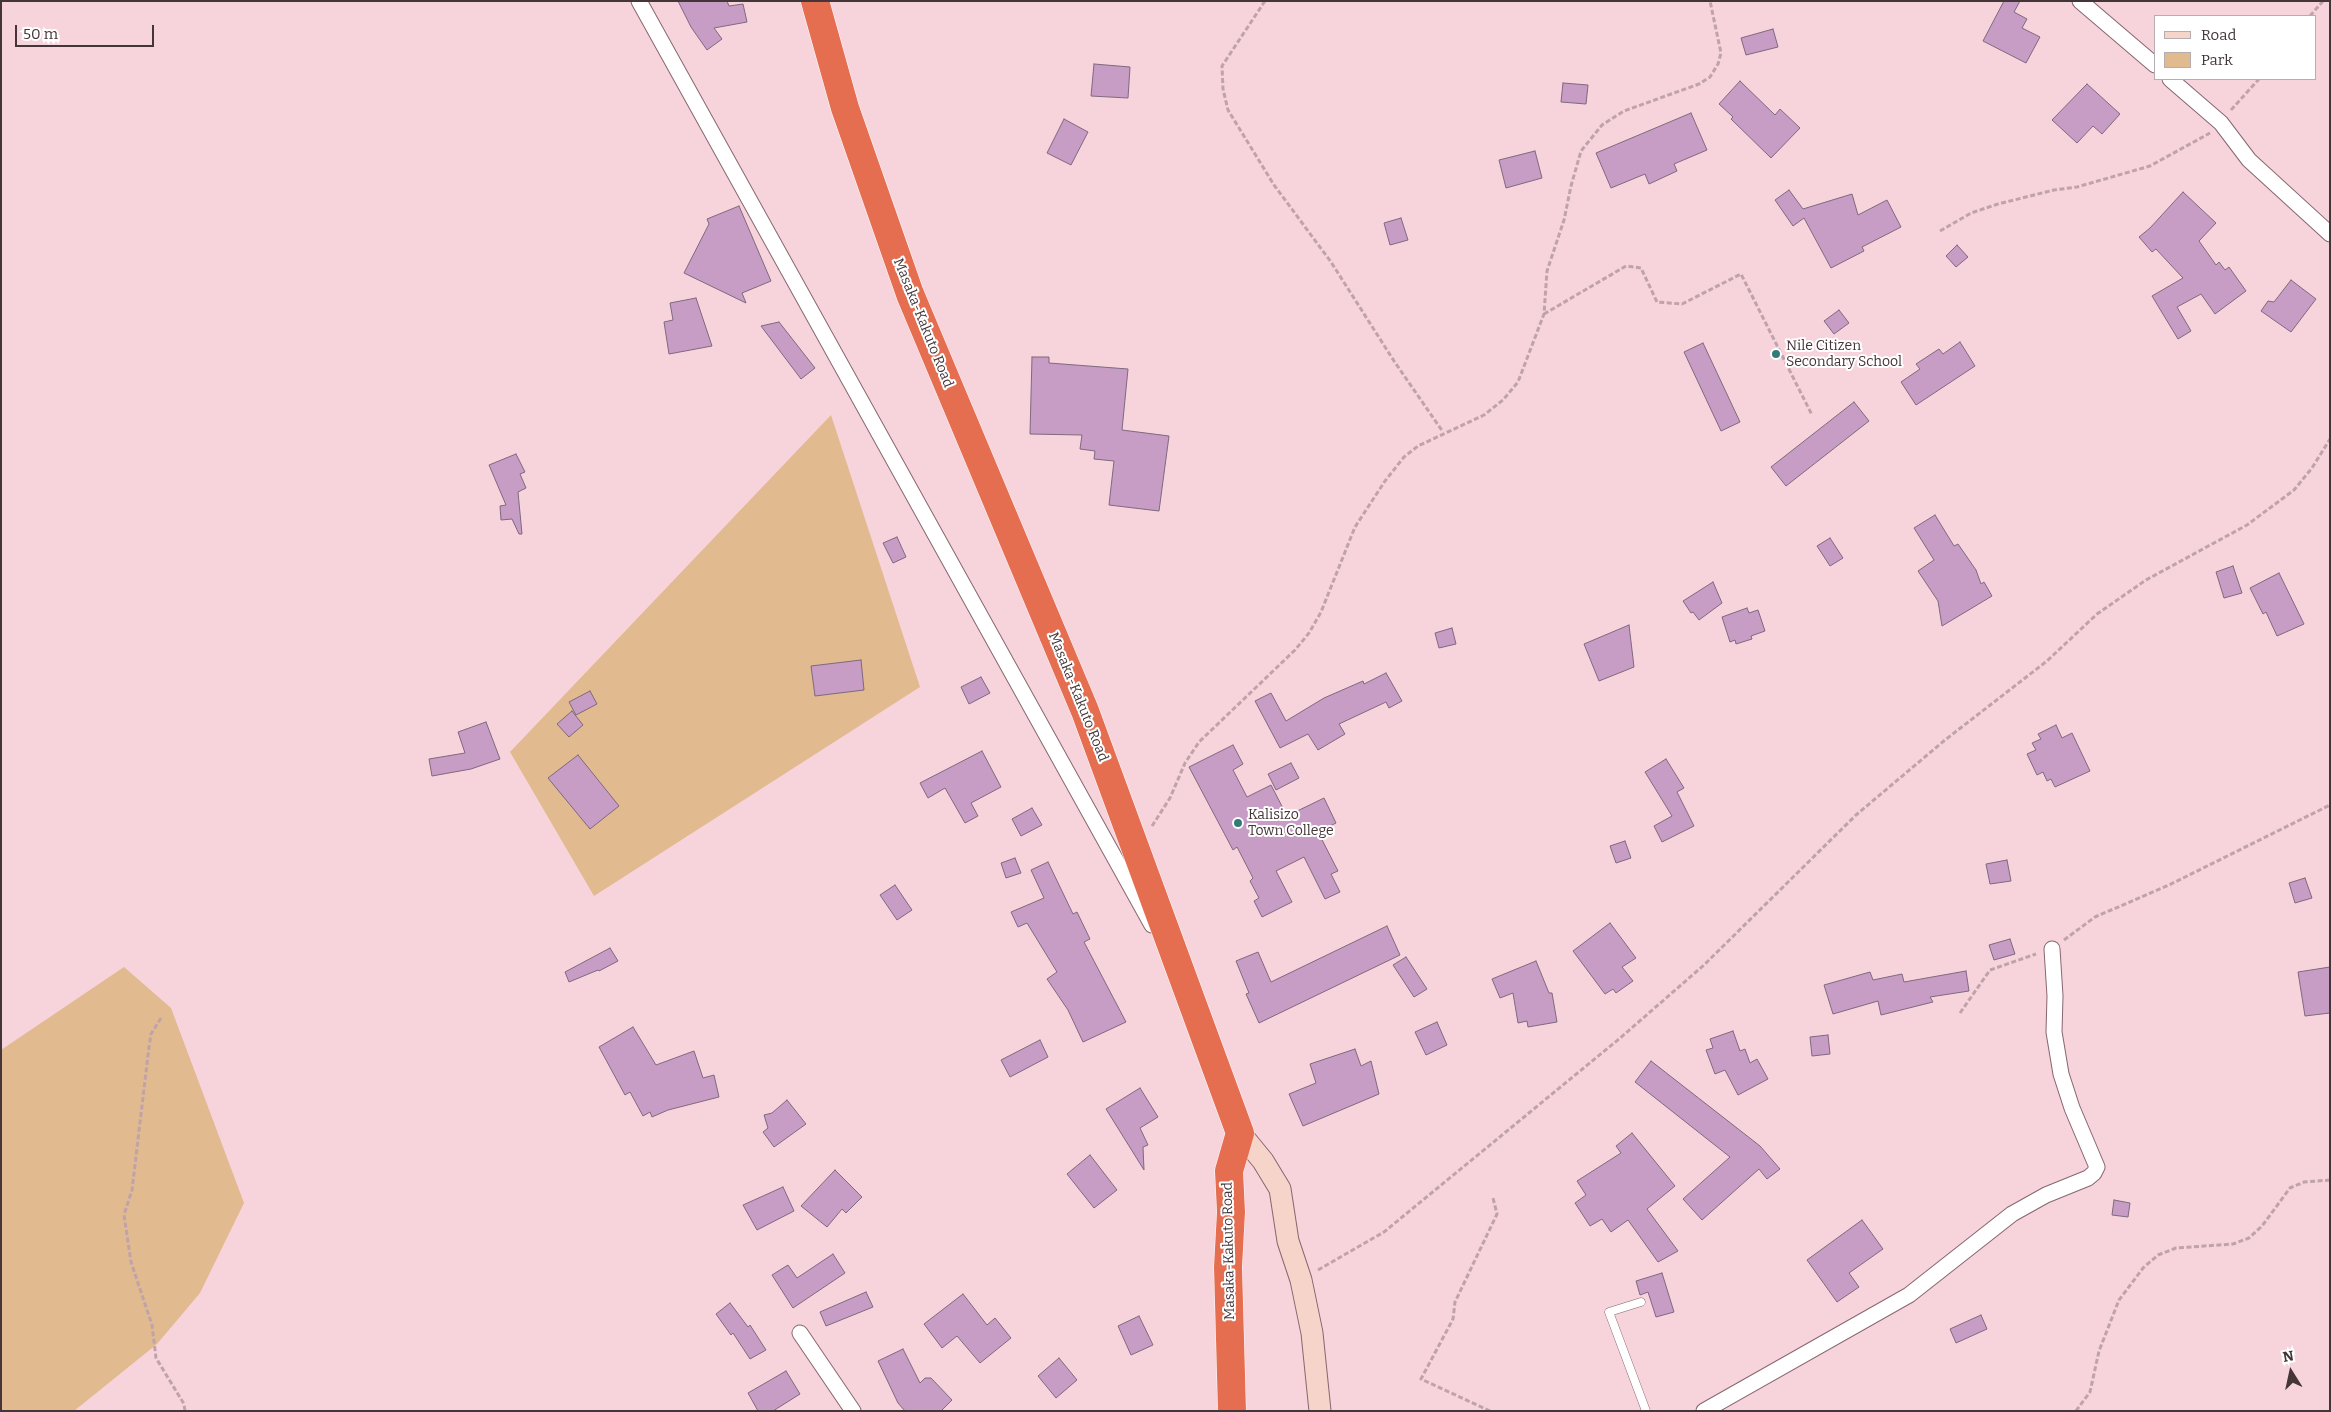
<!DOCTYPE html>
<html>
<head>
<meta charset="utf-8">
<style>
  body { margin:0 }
  #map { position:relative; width:2331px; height:1412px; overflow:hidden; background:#f7d3dc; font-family:Bitter,serif }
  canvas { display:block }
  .frame { position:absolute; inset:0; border:2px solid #433538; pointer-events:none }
  .legend { position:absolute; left:2154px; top:15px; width:162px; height:65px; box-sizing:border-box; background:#fff; border:1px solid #b4aeaf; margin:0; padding:6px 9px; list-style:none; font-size:15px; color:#433538 }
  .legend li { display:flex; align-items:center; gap:10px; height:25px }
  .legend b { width:25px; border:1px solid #b4aeaf }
  .north { position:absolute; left:2266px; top:1347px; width:50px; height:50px; -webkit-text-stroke:4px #fff; paint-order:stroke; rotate:350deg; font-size:14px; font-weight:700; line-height:20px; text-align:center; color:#433538 }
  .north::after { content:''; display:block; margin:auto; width:18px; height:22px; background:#433538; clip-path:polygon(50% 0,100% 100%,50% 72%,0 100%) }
  .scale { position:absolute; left:15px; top:25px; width:139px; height:22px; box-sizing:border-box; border:2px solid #433538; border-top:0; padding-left:6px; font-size:15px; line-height:18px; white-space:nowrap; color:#433538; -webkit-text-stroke:4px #fff; paint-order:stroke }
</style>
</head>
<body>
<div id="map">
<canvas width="2331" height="1412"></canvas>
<div class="frame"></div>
<ul class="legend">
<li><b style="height:6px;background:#f7d4ca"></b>Road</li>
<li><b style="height:14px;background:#e1ba90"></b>Park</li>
</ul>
<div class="north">N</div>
<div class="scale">50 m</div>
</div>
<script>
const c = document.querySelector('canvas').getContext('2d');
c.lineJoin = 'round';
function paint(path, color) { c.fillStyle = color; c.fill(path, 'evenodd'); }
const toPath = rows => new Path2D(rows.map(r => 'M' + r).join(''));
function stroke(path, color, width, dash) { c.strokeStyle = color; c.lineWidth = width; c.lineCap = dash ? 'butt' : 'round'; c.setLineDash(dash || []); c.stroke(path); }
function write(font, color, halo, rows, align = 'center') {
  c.font = font + ' Bitter,serif'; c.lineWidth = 4; c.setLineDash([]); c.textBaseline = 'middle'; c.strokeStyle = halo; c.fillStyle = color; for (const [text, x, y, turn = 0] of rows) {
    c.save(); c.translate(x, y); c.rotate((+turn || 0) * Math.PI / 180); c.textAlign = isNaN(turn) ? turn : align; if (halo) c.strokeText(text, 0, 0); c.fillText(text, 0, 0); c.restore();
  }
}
paint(toPath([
  [831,415,920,687,594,896,510,752],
  [124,967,171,1008,244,1203,200,1293,157,1344,74,1411,1,1411,1,1050]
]), '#e1ba90');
const building = toPath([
  [678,1,727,1,729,6,743,4,747,22,714,28,722,39,707,50,691,27,678,1],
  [2004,1,2020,1,2014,12,2027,19,2022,28,2040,37,2026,63,1983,41,2004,1],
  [1773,29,1778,47,1746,55,1741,38,1773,29],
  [1094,64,1130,67,1128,98,1091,96,1094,64],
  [1740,81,1775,115,1780,109,1800,128,1771,158,1731,119,1733,117,1719,104,1740,81],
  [1563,83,1588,85,1586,104,1561,102,1563,83],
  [2087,84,2120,114,2102,134,2093,126,2077,143,2052,120,2087,84],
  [1691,113,1707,150,1674,164,1677,171,1649,184,1645,174,1611,188,1596,153,1691,113],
  [1064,119,1088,132,1071,165,1047,153,1064,119],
  [1535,151,1542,178,1506,188,1499,160,1535,151],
  [1789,190,1803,209,1852,194,1858,215,1887,200,1901,227,1862,247,1864,251,1831,268,1804,218,1793,226,1775,200,1789,190],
  [2183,192,2216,223,2199,241,2216,265,2219,262,2225,270,2229,267,2246,291,2215,314,2201,294,2177,307,2191,331,2178,339,2152,296,2183,278,2156,249,2152,252,2139,237,2150,228,2183,192],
  [739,206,771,281,742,293,746,303,684,273,709,224,707,219,739,206],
  [1401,218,1408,240,1390,245,1384,223,1401,218],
  [1957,245,1968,257,1956,267,1946,256,1957,245],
  [2291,280,2316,299,2291,332,2261,311,2268,301,2274,302,2291,280],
  [696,298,712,346,669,354,664,322,673,320,670,303,696,298],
  [1839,310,1849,323,1834,334,1824,321,1839,310],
  [779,322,815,368,801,379,761,326,779,322],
  [1960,342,1975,366,1916,405,1901,382,1920,369,1916,364,1939,349,1943,354,1960,342],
  [1703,343,1740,422,1721,431,1684,352,1703,343],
  [1032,357,1049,357,1049,363,1128,369,1122,430,1169,436,1159,511,1109,505,1114,461,1094,459,1095,451,1080,449,1082,435,1030,434,1032,357],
  [1854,402,1869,421,1786,486,1771,467,1854,402],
  [516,454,525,472,520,474,526,488,518,492,522,534,519,534,512,519,501,520,500,506,506,505,489,465,516,454],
  [1935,515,1954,546,1958,544,1976,570,1981,584,1984,582,1992,596,1942,626,1938,601,1918,571,1934,560,1914,528,1935,515],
  [897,537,906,557,893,563,883,543,897,537],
  [1830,538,1843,558,1830,566,1817,546,1830,538],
  [2233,566,2242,593,2224,598,2216,572,2233,566],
  [2279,573,2304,624,2277,636,2266,612,2263,614,2250,588,2279,573],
  [1713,582,1722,603,1699,620,1693,612,1691,613,1683,601,1713,582],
  [1747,608,1749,613,1758,610,1765,631,1751,636,1752,639,1736,644,1735,640,1730,642,1722,617,1747,608],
  [1629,625,1634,667,1599,681,1584,644,1629,625],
  [1452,628,1456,644,1439,648,1435,633,1452,628],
  [861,660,864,690,815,696,811,666,861,660],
  [1386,673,1402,701,1389,708,1386,702,1339,724,1345,734,1318,750,1308,734,1280,748,1255,701,1271,693,1286,721,1324,698,1363,681,1364,684,1386,673],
  [981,677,990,693,969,704,961,687,981,677],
  [590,691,597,704,576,715,569,702,590,691],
  [572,711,583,725,569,737,557,724,572,711],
  [486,722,500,759,471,769,432,776,429,759,465,753,458,732,486,722],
  [2056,725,2062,738,2072,733,2090,771,2055,787,2051,779,2047,781,2043,772,2037,775,2027,754,2036,750,2032,743,2041,739,2038,734,2056,725],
  [1233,745,1243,764,1233,770,1247,797,1271,785,1287,816,1324,798,1336,823,1318,832,1338,871,1331,874,1340,892,1325,899,1304,857,1276,871,1292,902,1262,917,1254,901,1259,898,1250,881,1253,878,1237,847,1233,850,1189,767,1233,745],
  [982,751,1001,787,971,803,978,816,965,823,945,788,928,798,920,783,982,751],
  [578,755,619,806,590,829,548,778,578,755],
  [1666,759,1684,788,1677,792,1694,826,1662,842,1654,826,1672,816,1645,772,1666,759],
  [1291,763,1299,778,1276,790,1268,774,1291,763],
  [1032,808,1042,825,1021,836,1012,819,1032,808],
  [1625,841,1631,858,1616,863,1610,846,1625,841],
  [1015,858,1021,873,1006,878,1001,863,1015,858],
  [2007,860,2011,881,1990,884,1986,864,2007,860],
  [1048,862,1073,914,1077,912,1090,939,1084,942,1126,1022,1083,1042,1068,1010,1047,979,1057,972,1027,923,1018,927,1011,912,1044,898,1031,870,1048,862],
  [2305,878,2312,898,2295,903,2289,883,2305,878],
  [895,885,912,910,897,920,880,895,895,885],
  [1610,923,1636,958,1622,967,1633,981,1616,993,1613,989,1605,994,1573,951,1610,923],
  [1387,926,1400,955,1259,1023,1246,994,1249,993,1236,961,1258,952,1271,982,1387,926],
  [2010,939,2015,954,1994,960,1989,945,2010,939],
  [610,948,618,961,599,971,598,970,569,982,565,972,610,948],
  [1406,957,1427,989,1414,997,1393,965,1406,957],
  [1536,961,1549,993,1552,993,1557,1022,1528,1027,1527,1021,1518,1023,1513,993,1500,998,1492,979,1536,961],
  [2330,967,2330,1013,2305,1016,2298,972,2330,967],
  [1966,971,1969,991,1930,997,1933,1002,1881,1015,1878,1001,1833,1014,1824,985,1870,972,1873,980,1902,974,1904,982,1966,971],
  [1437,1022,1447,1045,1426,1055,1415,1032,1437,1022],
  [633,1027,656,1065,694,1051,703,1078,714,1075,719,1097,668,1110,652,1117,650,1112,643,1116,630,1092,625,1095,599,1047,633,1027],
  [1733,1031,1740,1051,1745,1049,1750,1063,1757,1059,1768,1079,1738,1095,1725,1070,1715,1074,1706,1050,1713,1048,1710,1039,1733,1031],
  [1828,1035,1830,1054,1812,1056,1810,1037,1828,1035],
  [1040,1040,1048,1057,1010,1077,1001,1060,1040,1040],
  [1355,1049,1361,1066,1371,1061,1379,1094,1303,1126,1289,1094,1316,1083,1310,1064,1355,1049],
  [1651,1061,1760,1146,1780,1169,1767,1179,1759,1169,1702,1220,1683,1199,1730,1157,1635,1082,1651,1061],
  [1140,1088,1158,1117,1140,1128,1148,1145,1143,1147,1144,1170,1106,1109,1140,1088],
  [787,1100,806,1124,774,1147,763,1132,768,1128,764,1115,772,1113,787,1100],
  [1632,1133,1675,1186,1647,1209,1678,1251,1658,1262,1628,1220,1611,1232,1602,1219,1590,1226,1575,1203,1586,1195,1577,1181,1621,1153,1616,1146,1632,1133],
  [1090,1155,1117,1190,1094,1208,1067,1174,1090,1155],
  [835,1170,862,1197,846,1213,842,1209,827,1227,801,1206,835,1170],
  [783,1187,794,1211,757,1230,743,1205,783,1187],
  [2114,1200,2130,1203,2128,1217,2112,1215,2114,1200],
  [1862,1220,1883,1249,1849,1273,1859,1287,1837,1302,1807,1260,1862,1220],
  [833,1254,845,1273,793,1308,772,1275,788,1265,797,1278,833,1254],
  [1662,1273,1674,1312,1656,1317,1648,1292,1640,1295,1636,1281,1662,1273],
  [866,1292,873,1307,826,1326,820,1312,866,1292],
  [963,1294,987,1325,995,1318,1011,1338,980,1363,957,1336,942,1348,924,1324,963,1294],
  [730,1303,748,1327,750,1325,766,1350,750,1359,733,1333,731,1335,716,1314,730,1303],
  [1981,1315,1987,1329,1956,1343,1950,1329,1981,1315],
  [1139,1316,1153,1345,1131,1355,1118,1326,1139,1316],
  [903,1349,920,1383,925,1378,931,1378,952,1400,941,1411,905,1411,898,1403,878,1361,903,1349],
  [1059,1358,1077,1380,1056,1398,1038,1376,1059,1358],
  [786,1371,800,1394,773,1411,758,1411,748,1393,786,1371]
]);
paint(building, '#c79cc5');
stroke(building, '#7e697d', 1);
const lane = toPath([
  [1641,1302,1609,1312,1646,1411]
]);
const street = toPath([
  [639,1,1152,925],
  [2080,1,2155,65],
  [2170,79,2221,123,2249,160,2330,234],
  [800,1333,853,1411],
  [1704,1411,1909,1295,2012,1214,2046,1195,2088,1178,2094,1173,2097,1167,2072,1108,2061,1074,2054,1032,2055,996,2052,949]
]);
const secondary = toPath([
  [1240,1133,1263,1161,1280,1189,1288,1241,1301,1280,1312,1333,1320,1411]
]);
const highway = toPath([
  [815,1,845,108,910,294,1085,711,1240,1133,1229,1171,1231,1212,1228,1267,1232,1411]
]);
stroke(lane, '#87676f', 9);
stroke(street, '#87676f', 17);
stroke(secondary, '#87676f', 23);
stroke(highway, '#fff', 29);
stroke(toPath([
  [1265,1,1222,66,1223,89,1228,110,1274,185,1331,262,1394,361,1443,432],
  [2310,16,2323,1],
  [2231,110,2259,79],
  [1940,231,1971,213,1998,204,2054,190,2077,187,2150,166,2210,133],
  [1544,314,1626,266,1641,268,1657,302,1682,304,1741,274,1812,415],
  [1152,826,1170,798,1185,763,1199,742,1295,650,1309,633,1321,612,1355,527,1385,481,1404,457,1418,446,1484,415,1503,400,1518,382,1544,314,1547,271,1564,220,1571,186,1581,151,1602,125,1624,111,1699,84,1710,77,1718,64,1721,53,1710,1],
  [2064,940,2095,917,2169,885,2330,805],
  [1960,1013,1990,970,2036,954],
  [161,1018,151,1034,149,1047,132,1190,124,1215,131,1262,152,1325,156,1358,184,1404,185,1411],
  [1318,1270,1384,1232,1619,1039,1704,965,1856,815,1945,740,2047,661,2097,614,2146,580,2247,525,2294,490,2312,468,2330,439],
  [1490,1411,1421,1379,1453,1319,1455,1302,1497,1214,1493,1198],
  [2076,1411,2090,1392,2099,1351,2119,1300,2143,1268,2158,1255,2176,1248,2233,1244,2249,1238,2262,1226,2290,1188,2304,1182,2330,1180]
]), '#c0a3aa', 3, [5, 2.5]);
stroke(lane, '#fff', 8);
stroke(street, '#fff', 15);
stroke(secondary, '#f7d4ca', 21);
stroke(highway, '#e56e50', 28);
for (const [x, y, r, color] of [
  [1776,354,5,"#327b79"],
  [1238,823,5,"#327b79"]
]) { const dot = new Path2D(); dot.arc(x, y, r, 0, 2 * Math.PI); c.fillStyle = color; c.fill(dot); stroke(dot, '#fff', 2); }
write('14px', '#433538', '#fff', [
  ["Masaka-Kakuto Road",923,323,68],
  ["Masaka-Kakuto Road",1078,697,68],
  ["Masaka-Kakuto Road",1229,1251,-91]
]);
write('14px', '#433538', '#fff', [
  ["Nile Citizen",1786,346],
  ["Secondary School",1786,362],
  ["Kalisizo",1248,815],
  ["Town College",1248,831]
], 'left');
</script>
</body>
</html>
